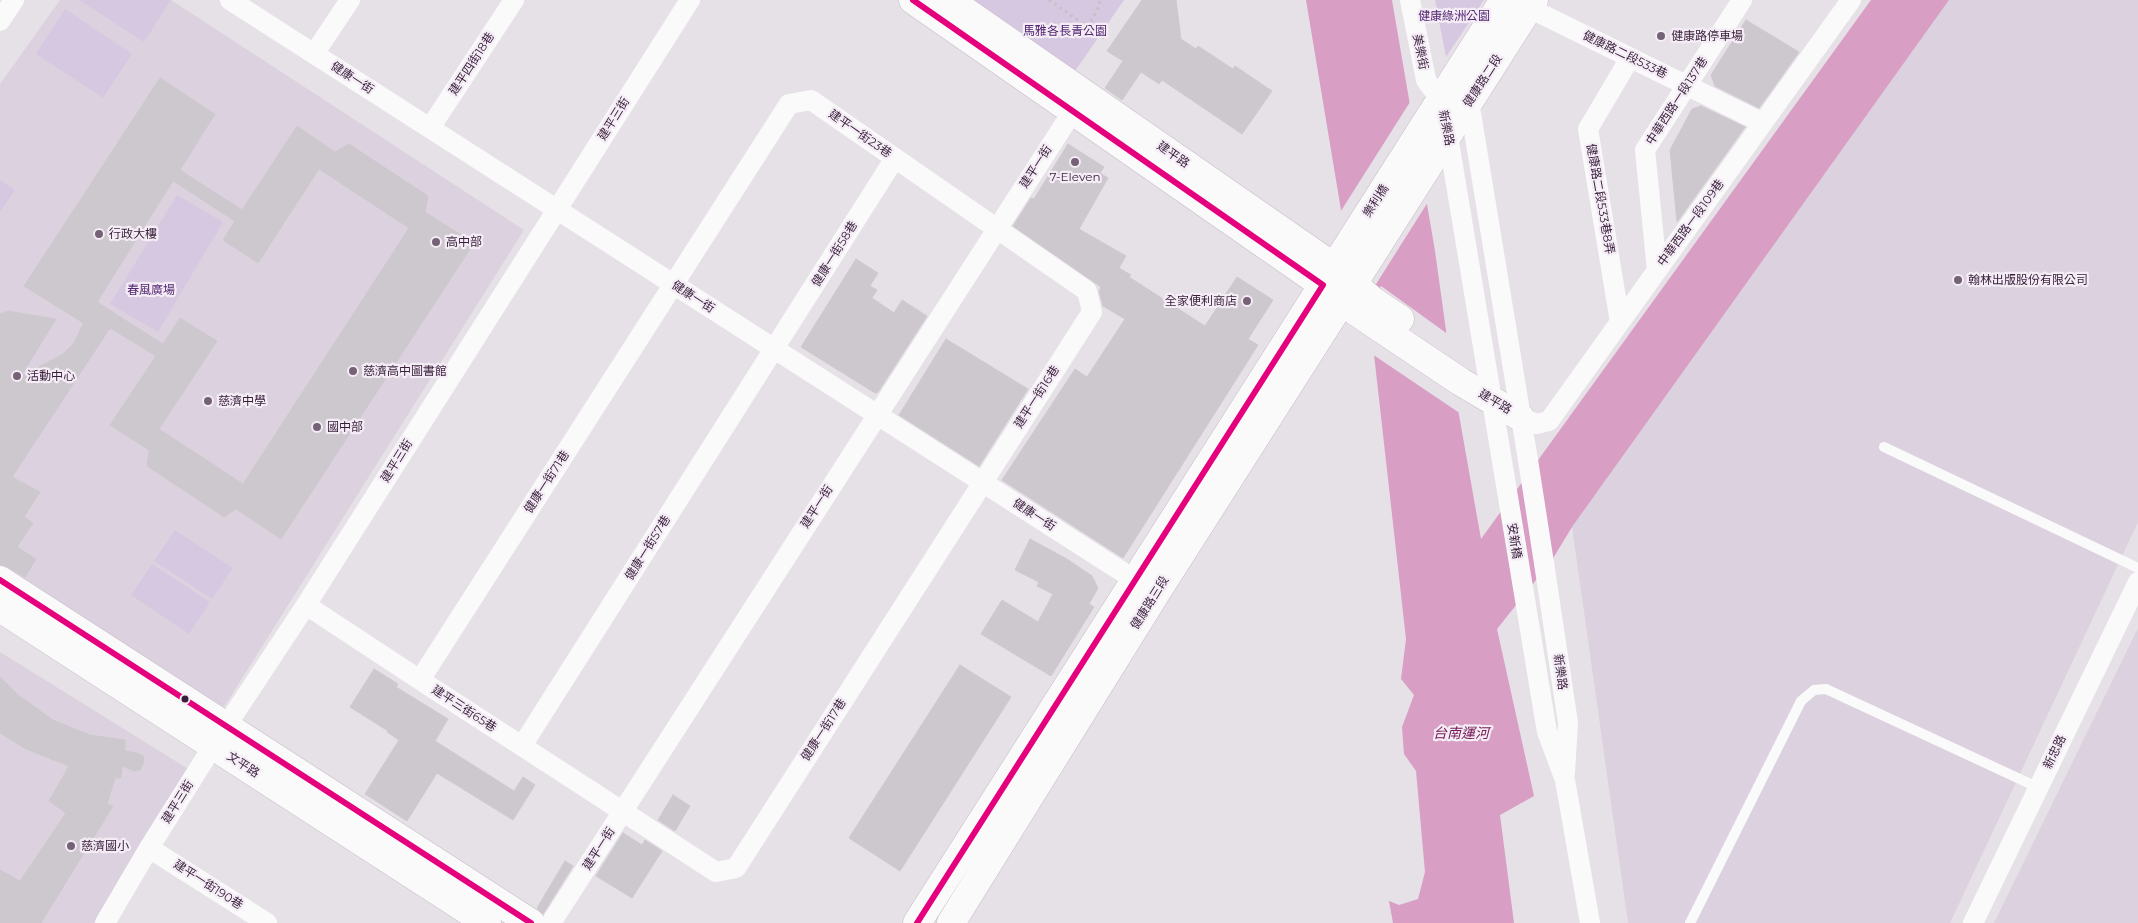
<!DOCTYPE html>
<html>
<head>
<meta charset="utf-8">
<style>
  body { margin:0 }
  canvas { display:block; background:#e6e0e7 }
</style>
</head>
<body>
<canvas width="2138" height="923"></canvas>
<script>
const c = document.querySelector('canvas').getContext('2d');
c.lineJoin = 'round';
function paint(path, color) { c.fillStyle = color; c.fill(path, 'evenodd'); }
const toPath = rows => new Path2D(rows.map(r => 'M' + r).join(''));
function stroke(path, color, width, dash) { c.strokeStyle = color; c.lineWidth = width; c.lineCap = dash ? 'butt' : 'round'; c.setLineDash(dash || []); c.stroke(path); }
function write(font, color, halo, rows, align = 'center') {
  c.font = font + ' Montserrat,"Noto Sans TC",sans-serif'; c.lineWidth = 4.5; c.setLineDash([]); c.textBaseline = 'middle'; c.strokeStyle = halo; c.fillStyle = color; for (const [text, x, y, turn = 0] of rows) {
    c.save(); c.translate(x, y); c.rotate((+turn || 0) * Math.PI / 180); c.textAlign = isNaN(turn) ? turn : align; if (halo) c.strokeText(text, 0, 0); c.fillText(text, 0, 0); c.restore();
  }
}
paint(toPath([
  [60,0,171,0,524,230,224,707,0,572,0,84],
  [1949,0,2138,0,2138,522,1950,923,1628,923,1572,527],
  [2138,628,2138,923,1994,923],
  [0,652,190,770,94,923,0,923]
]), '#dcd2df');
paint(toPath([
  [79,0,171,0,144,42],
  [965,0,1124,0,1073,74],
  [1435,0,1484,0,1446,57],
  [65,9,132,54,103,98,36,54],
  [0,180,15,190,0,212],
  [177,195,223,222,158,332,110,304],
  [175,530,233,568,212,599,154,561],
  [152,564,210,602,189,634,131,595]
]), '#d6c8e1');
paint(toPath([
  [1306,0,1392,0,1435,251,1453,381,1481,539,1871,0,1949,0,1572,527,1552,560,1497,629,1534,796,1500,815,1514,923,1393,923,1389,901,1399,905,1418,899,1425,872,1416,771,1404,754,1402,727,1414,695,1401,679,1406,639,1367,292,1343,222]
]), '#d89ec4');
paint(toPath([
  [1410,102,1428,202,1366,300,1365,292,1339,214],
  [1381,286,1449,335,1461,414,1372,354,1367,308]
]), '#e6e0e7');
const building = toPath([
  [1142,0,1176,0,1181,39,1196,49,1198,46,1233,69,1235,66,1272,91,1242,134,1162,80,1159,84,1141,72,1122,100,1105,88,1123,61,1107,51,1142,0],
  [1746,20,1799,52,1759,108,1715,86,1711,75,1746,20],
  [160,78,215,114,180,170,242,210,297,126,335,152,349,144,428,196,425,212,474,243,281,539,236,509,224,517,147,466,149,450,110,425,156,356,110,328,12,477,40,492,24,517,33,523,17,547,36,559,25,577,8,567,0,564,0,314,8,311,56,319,21,376,63,354,74,343,83,324,85,324,24,286,160,78],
  [319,169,409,228,243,484,159,429,217,341,180,318,163,344,97,302,173,181,235,221,223,240,258,263,319,169],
  [1701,106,1745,127,1677,222,1670,150,1692,109,1701,106],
  [1068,144,1104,167,1100,173,1108,178,1079,229,1126,256,1119,268,1131,275,1129,277,1205,326,1237,277,1273,300,1248,339,1258,345,1123,558,1002,480,1075,369,1087,377,1125,319,1103,306,1099,291,1101,287,1013,226,1031,198,1034,199,1068,144],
  [856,259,878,273,870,286,877,290,872,298,894,313,902,300,927,316,878,392,875,393,801,347,856,259],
  [946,339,1028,389,979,466,899,415,946,339],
  [1030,539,1067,559,1092,576,1098,588,1089,604,1094,607,1051,676,981,634,1002,600,1038,622,1053,594,1037,586,1039,582,1015,570,1030,539],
  [960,665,1011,697,900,871,849,838,960,665],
  [374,669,398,684,396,687,448,719,435,741,514,791,523,777,535,785,513,820,437,773,407,821,365,794,399,740,387,732,388,731,350,707,374,669],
  [0,677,18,695,53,720,90,735,125,740,125,751,137,753,143,756,144,762,140,770,134,771,122,766,121,778,115,778,107,804,113,806,41,923,0,923,0,870,20,881,66,813,49,801,69,766,26,749,0,733,0,677],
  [673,795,690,806,675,831,658,820,673,795],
  [623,833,642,845,645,840,662,851,632,898,596,876,623,833],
  [565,861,573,866,543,914,537,908,565,861]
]);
paint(building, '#cdc7ce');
stroke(building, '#cec9cf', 1);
const secondary = toPath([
  [913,0,1323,285,1355,311,1461,382,1520,417],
  [949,0,1334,267,1373,301,1400,319],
  [0,580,531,923],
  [0,608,487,923],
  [917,923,1504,0],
  [951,923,1156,593,1534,0]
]);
stroke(secondary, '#c5bcc7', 29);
stroke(toPath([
  [1049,0,1104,38],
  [1088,27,1098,8,1100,0]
]), '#c7bfc7', 3, [2.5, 4]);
stroke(toPath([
  [1884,447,2138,568],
  [1690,923,1801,701,1814,690,1826,689,2037,787]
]), '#fbfafb', 10);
stroke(toPath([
  [230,0,1146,587],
  [1410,0,1426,80,1440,99,1448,136,1547,732,1565,780,1590,923],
  [1517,2,1763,123],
  [0,21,14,0],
  [314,54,350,0],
  [1462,101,1469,101,1528,460],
  [430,128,514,0],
  [1657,270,1645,150,1742,0],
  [1620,322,1588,129,1630,58],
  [1520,417,1536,424,1549,421,1851,0],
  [1544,563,1568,723,1565,773],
  [306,605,420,680,716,872,736,868,1092,312,1087,291,811,100,789,104,420,680],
  [522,746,895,158],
  [149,848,267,923],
  [105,923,149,848,213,746,306,605,690,0],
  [551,923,1080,100],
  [1973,923,2138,582]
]), '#fbfafb', 20);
stroke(secondary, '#fbfafb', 28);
stroke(toPath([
  [1528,460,1544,563]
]), '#fbfafb', 20);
stroke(toPath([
  [913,0,1323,285,917,923],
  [0,580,531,923]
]), '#e5007d', 6);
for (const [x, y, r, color] of [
  [1661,36,5,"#756276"],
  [1075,162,5,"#756276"],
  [99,234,5,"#756276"],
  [436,242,5,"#756276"],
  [1958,280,5,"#756276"],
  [1247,301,5,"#756276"],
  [353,371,5,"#756276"],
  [17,376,5,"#756276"],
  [208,401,5,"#756276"],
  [317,427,5,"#756276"],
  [185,699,4.5,"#381e39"],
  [71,846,5,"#756276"]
]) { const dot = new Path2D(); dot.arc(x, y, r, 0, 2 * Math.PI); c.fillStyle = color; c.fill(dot); stroke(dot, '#f4edf6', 2); }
write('12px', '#542771', '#f4edf6', [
  ["健康綠洲公園",1454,16],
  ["馬雅各長青公園",1065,31],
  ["春風廣場",151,290]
]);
write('12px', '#381e39', '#f4edf6', [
  ["健康路停車場",1671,36],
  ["7-Eleven",1075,177,"center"],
  ["行政大樓",109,234],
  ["高中部",446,242],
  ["翰林出版股份有限公司",1968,280],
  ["全家便利商店",1237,301,"right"],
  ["慈濟高中圖書館",363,371],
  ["活動中心",27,376],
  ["慈濟中學",218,401],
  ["國中部",327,427],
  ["慈濟國小",81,846]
], 'left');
write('12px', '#381e39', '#f4edf6', [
  ["美樂街",1420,52,79],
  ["健康路二段533巷",1625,55,26],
  ["建平四街18巷",472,64,-57],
  ["健康一街",352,78,33],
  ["健康路二段",1483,81,-57],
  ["中華西路一段137巷",1677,101,-57],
  ["建平三街",614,119,-58],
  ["新樂路",1446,128,79],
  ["建平一街23巷",860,134,35],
  ["建平路",1173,155,35],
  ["建平一街",1036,167,-57],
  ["健康路二段533巷8弄",1600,199,80],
  ["樂利橋",1376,201,-57],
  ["中華西路一段109巷",1691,223,-54],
  ["健康一街58巷",835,254,-58],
  ["健康一街",693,297,33],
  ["建平一街16巷",1037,397,-57],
  ["建平路",1495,402,31],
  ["建平三街",397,461,-58],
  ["健康一街71巷",547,482,-57],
  ["建平一街",817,507,-57],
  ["健康一街",1034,515,33],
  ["安新橋",1514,541,81],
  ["健康一街57巷",648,548,-58],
  ["健康路三段",1150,603,-58],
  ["新樂路",1560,672,82],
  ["建平三街65巷",464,709,33],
  ["健康一街17巷",824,730,-57],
  ["新忠路",2055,752,-64],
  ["文平路",243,765,33],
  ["建平三街",178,802,-58],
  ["建平一街",599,849,-57],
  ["建平一街190巷",208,885,33]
]);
write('italic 14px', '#771752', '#f4edf6', [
  ["台南運河",1461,734]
]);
</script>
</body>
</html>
